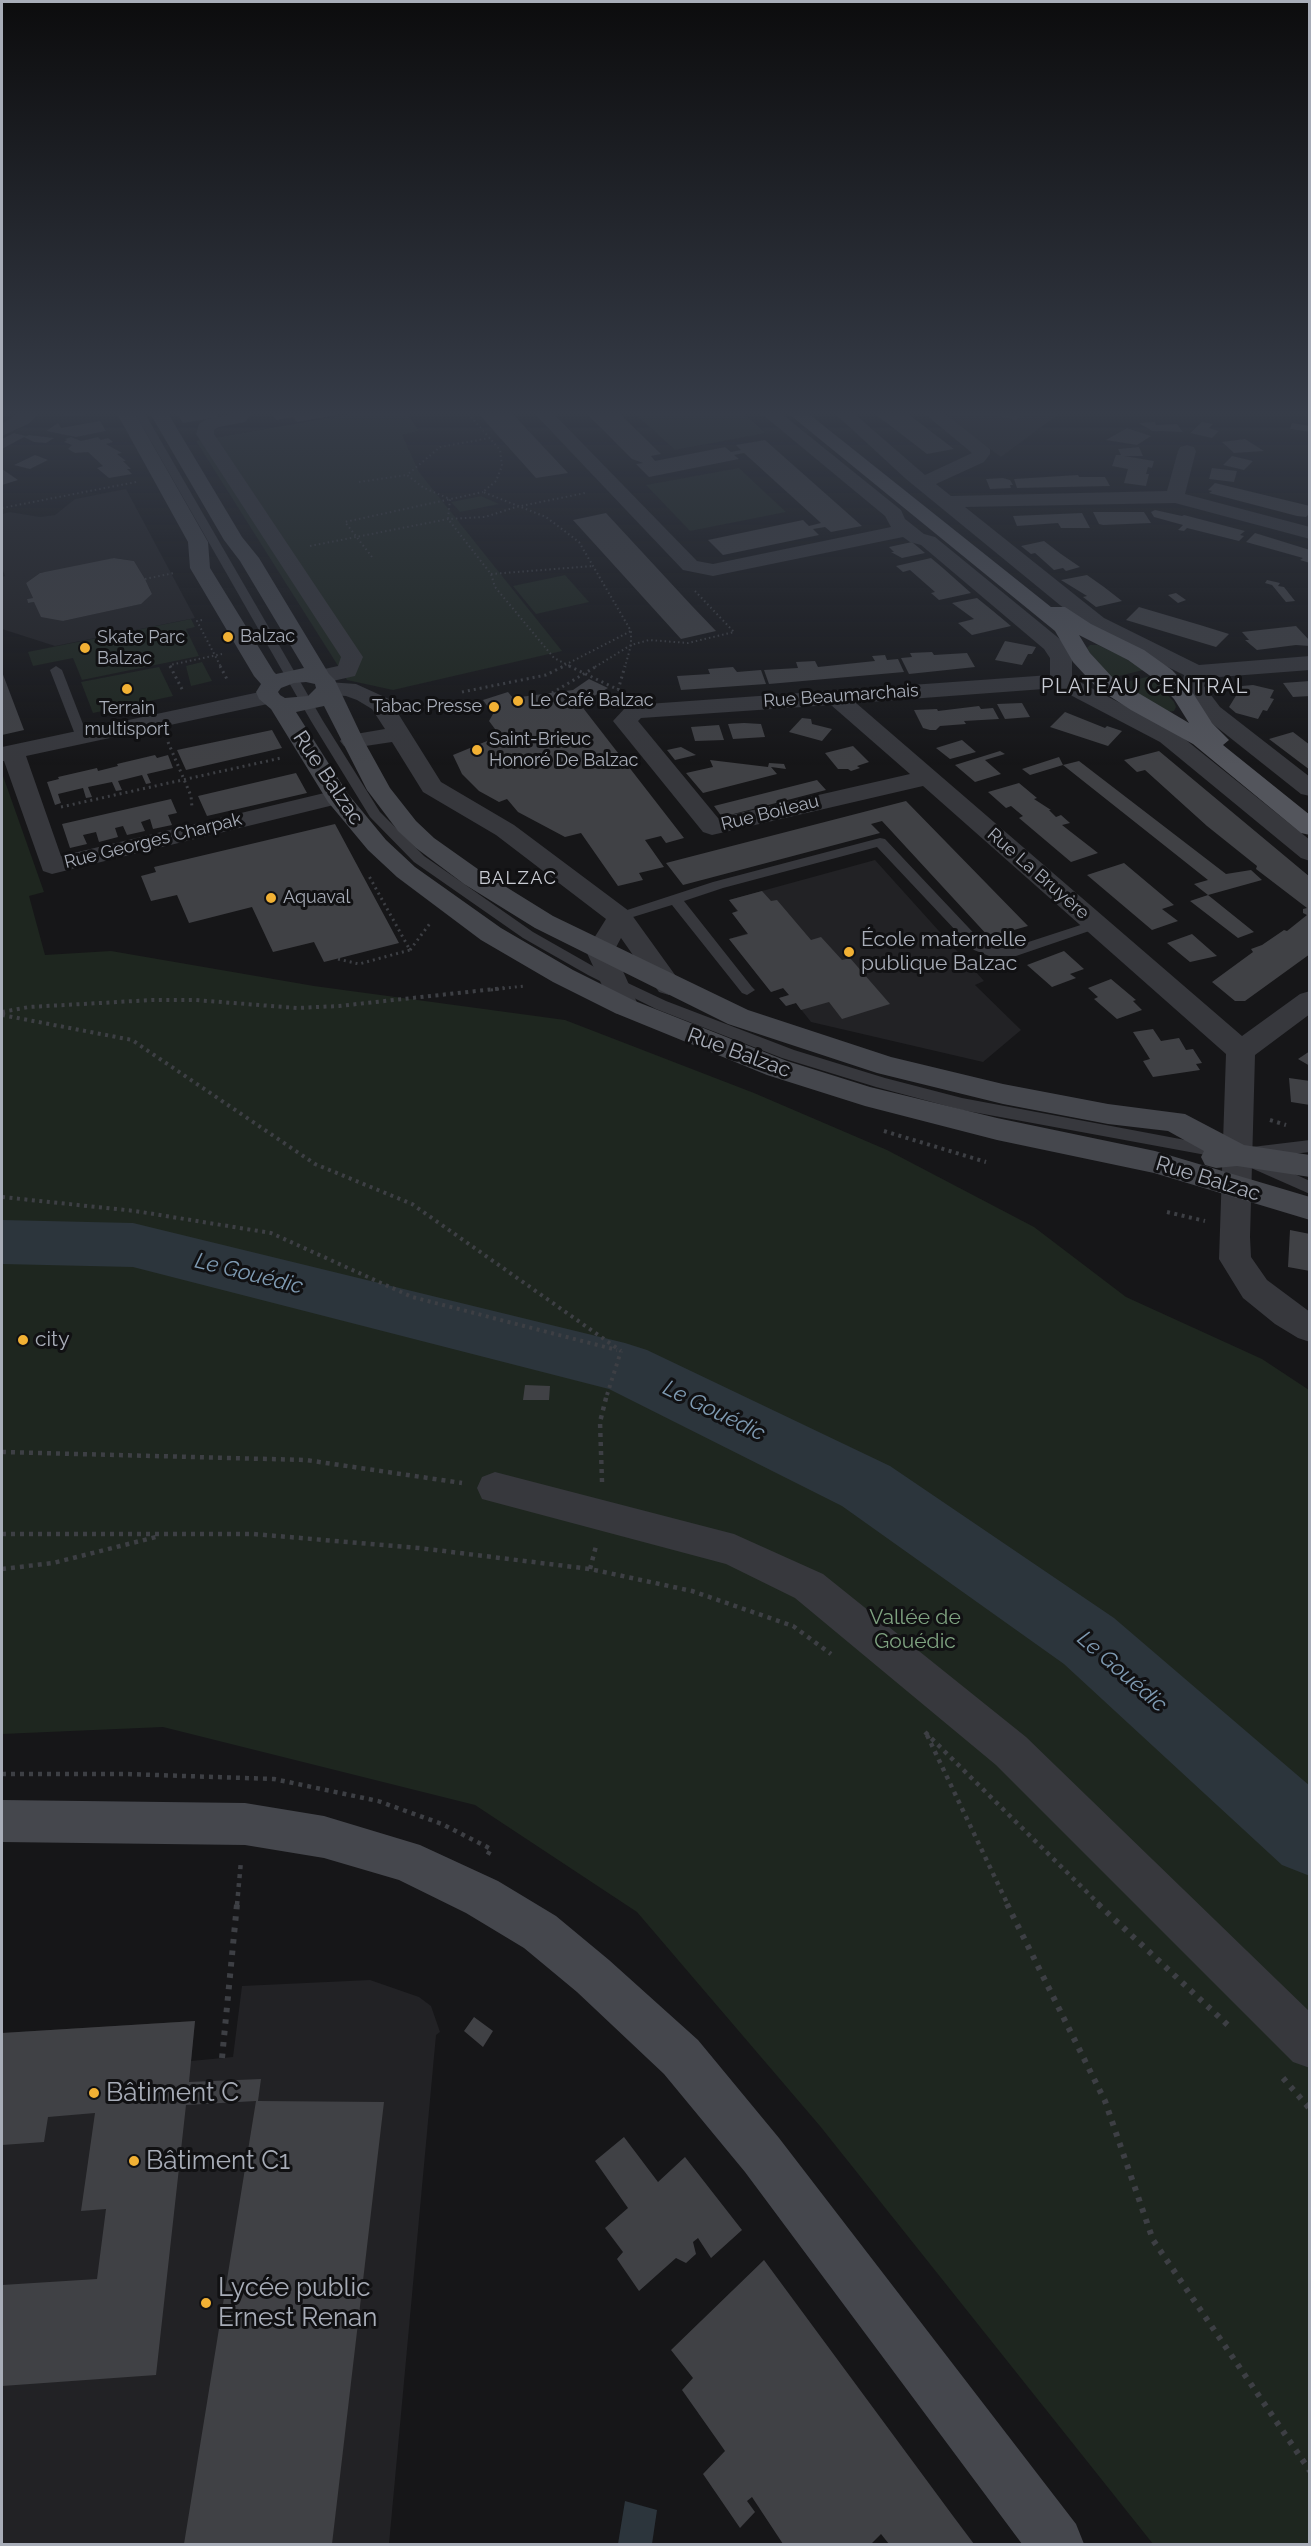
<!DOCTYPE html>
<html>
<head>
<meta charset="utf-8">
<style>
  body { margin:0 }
  #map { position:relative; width:1311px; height:2546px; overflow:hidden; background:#161618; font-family:Raleway,sans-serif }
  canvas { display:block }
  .frame { position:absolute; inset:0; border:3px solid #a8adb8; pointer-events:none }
</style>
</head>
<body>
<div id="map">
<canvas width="1311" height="2546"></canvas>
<div class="frame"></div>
</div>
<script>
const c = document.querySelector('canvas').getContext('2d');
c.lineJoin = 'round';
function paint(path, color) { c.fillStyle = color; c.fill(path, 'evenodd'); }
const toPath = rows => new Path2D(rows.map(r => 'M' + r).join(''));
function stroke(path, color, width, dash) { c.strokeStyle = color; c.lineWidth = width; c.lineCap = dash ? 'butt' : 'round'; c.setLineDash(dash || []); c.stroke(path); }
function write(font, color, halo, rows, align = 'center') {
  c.font = font + ' Raleway,sans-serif'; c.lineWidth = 6; c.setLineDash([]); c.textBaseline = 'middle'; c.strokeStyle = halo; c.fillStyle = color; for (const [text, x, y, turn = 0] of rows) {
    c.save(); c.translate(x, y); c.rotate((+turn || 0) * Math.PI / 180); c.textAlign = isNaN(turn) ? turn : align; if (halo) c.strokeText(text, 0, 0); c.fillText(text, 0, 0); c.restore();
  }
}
paint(toPath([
  [954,410,1064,410,1001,457,947,417],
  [126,489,195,618,55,646,2,629,2,577,5,576,2,568,2,514,10,512,40,517,55,515,75,499],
  [115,558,134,561,145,579,152,594,140,604,63,621,34,602,28,603,27,599,33,598,26,583,40,573,43,572,47,579],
  [875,860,984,981,975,985,1021,1030,983,1062,811,1022,796,1003,786,1006,779,998,789,995,784,988,771,992,729,939,748,933,732,913,737,911,729,900],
  [370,1980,419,1997,431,2006,440,2032,436,2035,389,2544,2,2544,2,2033,195,2021,191,2061,233,2057,242,1986]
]), '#222225');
paint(toPath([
  [375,410,404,410,419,431,402,435,419,472,562,651,393,690,347,680,196,441],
  [631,410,739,410,766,433,675,450],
  [739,468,786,512,690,531,646,485],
  [481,496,499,504,460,512,451,502],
  [565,575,589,602,536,614,513,586],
  [191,619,195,627,186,629,199,656,82,680,73,658,33,666,28,652],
  [1090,645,1098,645,1123,657,1143,670,1111,678,1090,653,1087,648],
  [202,662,212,681,191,686,186,666],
  [159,667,173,696,93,713,81,682],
  [1151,676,1174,702,1176,707,1174,711,1167,712,1117,684],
  [2,776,3,776,44,892,29,896,45,955,111,951,314,986,565,1020,754,1093,887,1150,1034,1227,1126,1297,1262,1359,1309,1390,1309,2544,1153,2544,820,2126,637,1912,475,1805,163,1727,2,1734]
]), '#1e261f');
paint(toPath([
  [625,2501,657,2510,652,2544,618,2544]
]), '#2c353c');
paint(toPath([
  [2,1220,133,1223,625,1343,647,1350,890,1466,1114,1618,1310,1786,1310,1876,1282,1865,1064,1664,842,1506,609,1389,133,1267,2,1264,2,1220]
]), '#2c353c');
paint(toPath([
  [61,410,86,410,89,414,64,416],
  [175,410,213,410,218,417,183,423],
  [269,410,332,410,336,415,297,422,293,417,276,420],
  [475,410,509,410,568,473,536,478],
  [583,410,616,410,661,454,651,456,655,461,725,447,731,452,741,450,736,445,765,440,862,526,831,532,825,527,813,529,819,535,723,555,708,540,803,520,809,526,821,523,744,453,734,455,739,459,649,477,636,464,643,463,632,459],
  [870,410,903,410,954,449,927,454],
  [973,410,1026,410,1016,420],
  [100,421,106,431,76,437,46,431,58,423,61,428],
  [1155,422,1156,425,1177,424,1183,432,1152,431,1139,423],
  [1202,422,1213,424,1209,428,1219,431,1212,438,1190,433],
  [1292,423,1310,426,1310,432,1290,429],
  [1127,428,1151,436,1137,445,1106,440],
  [14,433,26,436,24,437,29,435,54,438,46,443,34,442,24,437,2,449,2,439],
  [71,437,81,441,98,437,101,440,108,438,113,442,106,444,122,453,117,454,126,461,123,461,131,469,127,469,132,474,109,478,97,468,103,466,88,452,75,453,68,449,72,445,64,442,67,440,65,439],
  [1245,439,1264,451,1234,453,1222,442],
  [1139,447,1143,456,1124,456,1154,461,1152,468,1148,467,1146,474,1149,474,1146,486,1124,483,1128,469,1112,466,1116,455,1121,455,1118,449],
  [35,455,48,460,30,469,14,465],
  [1232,456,1253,461,1244,470,1223,465],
  [1212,468,1237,471,1234,482,1209,479],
  [2,469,18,480,2,485],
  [1078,475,1079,477,1105,477,1110,486,1017,488,1014,479],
  [1003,478,1010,480,1013,485,1010,485,1011,488,990,489,986,479],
  [1215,483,1310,506,1310,513,1306,517,1297,516,1209,493,1212,491,1208,490],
  [1155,510,1182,516,1184,515,1245,531,1240,535,1244,536,1239,541,1187,528,1184,531,1178,530,1183,525,1154,517,1151,512],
  [1093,512,1144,512,1151,523,1103,525,1099,524],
  [606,513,692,606,716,631,681,639,573,520],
  [1082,513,1090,528,1061,528,1058,523,1017,526,1013,516],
  [1255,533,1310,550,1310,563,1300,560,1303,558,1246,542],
  [1044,541,1061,554,1080,567,1066,571,1063,568,1054,570,1035,553,1031,554,1021,546],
  [912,542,925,553,902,558,891,552,894,552,889,547],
  [114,558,134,561,145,579,152,594,141,604,63,621,41,617,34,602,28,603,27,599,33,598,26,583,40,573],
  [931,558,944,569,971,593,939,600,931,593,935,592,910,570,903,572,896,566],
  [1087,575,1104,587,1122,601,1096,607,1083,597,1087,596,1061,580],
  [1267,580,1280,583,1278,586,1284,587,1295,601,1286,602,1272,585,1265,583],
  [1176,593,1186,600,1178,603,1168,595],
  [977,598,993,611,1011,626,972,635,958,623,974,619,952,603],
  [1139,607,1200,625,1229,634,1216,647,1126,620],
  [1296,626,1310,641,1310,646,1296,645,1257,650,1245,640,1249,640,1242,632],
  [1005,641,1036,647,1032,654,1028,654,1022,665,995,660],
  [932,652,934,655,967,653,975,667,909,674,901,658,912,657,910,653],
  [885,655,887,660,898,659,904,672,769,684,764,670,798,668,796,662,815,661,818,667,875,661,872,656],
  [733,667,737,672,761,670,766,684,681,690,677,676,710,674,708,669],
  [2,672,24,730,2,735],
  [589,679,608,688,580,704,684,838,666,843,661,836,645,840,664,867,639,873,643,880,618,886,581,833,565,837,518,812,507,799,499,802,479,791,462,774,453,755,492,739,495,729,489,721,493,714,483,700,508,692,513,698,573,690],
  [1310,681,1310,696,1293,697,1283,683],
  [1253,685,1274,690,1270,698,1274,699,1267,711,1263,710,1258,719,1236,713,1229,707,1242,686],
  [1022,703,1030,717,1005,719,997,704],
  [979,706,981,709,993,708,999,719,964,721,966,724,940,726,936,730,930,730,923,728,914,710,937,709,938,711],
  [1065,712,1105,728,1107,726,1122,731,1108,746,1050,727],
  [802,718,811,719,812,724,832,729,822,741,789,732],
  [744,723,761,724,765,737,733,739,728,724],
  [719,725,724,740,695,741,691,727],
  [272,730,282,748,186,770,177,750],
  [1293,732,1310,745,1310,770,1269,739],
  [962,740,976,752,950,759,936,748],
  [853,746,869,762,857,766,860,768,851,771,848,769,838,769,825,753],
  [681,747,696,755,675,760,667,750],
  [1000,751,1005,754,985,760,1001,774,975,782,955,765],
  [1159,751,1310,877,1310,954,1245,1001,1235,1001,1212,982,1253,952,1251,949,1262,945,1284,930,1287,931,1307,915,1303,913,1303,909,1307,908,1256,869,1257,866,1207,826,1145,770,1137,772,1124,760],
  [155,755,157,758,168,755,173,768,147,774,151,783,146,784,142,775,118,781,122,790,116,791,112,782,88,787,92,797,86,798,83,788,58,794,61,803,55,805,47,782,59,779,58,777,97,768,98,771,118,766,117,764],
  [1059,757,1063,765,1030,775,1022,769],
  [710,760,768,767,769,763,784,764,786,769,771,767,777,774,703,793,686,773,713,767],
  [1079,761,1226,874,1251,870,1262,880,1208,895,1194,884,1208,880,1063,765],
  [296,773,307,793,207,816,198,796],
  [817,780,826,790,722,817,714,806],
  [1019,783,1037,798,1034,799,1051,810,1049,810,1056,817,1061,815,1070,823,1062,825,1098,853,1071,862,1019,818,1023,816,1011,806,1006,808,988,792],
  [171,799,177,813,168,815,172,825,153,829,150,819,141,822,145,831,127,835,123,826,115,828,118,837,99,842,96,832,83,835,87,844,70,848,62,824],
  [906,801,1028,926,989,937,882,821,871,824,880,833,683,885,666,863],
  [335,824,399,943,324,962,314,942,273,952,252,907,189,923,177,895,151,901,141,876,156,872,154,867],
  [1124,863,1174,905,1162,909,1178,921,1152,930,1087,875],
  [762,891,771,901,777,900,811,940,821,937,842,960,850,958,890,1004,842,1019,829,1002,801,1010,796,1003,786,1006,779,998,789,995,783,988,771,992,729,939,748,934,732,913,738,911,729,900],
  [1208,895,1254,932,1238,938,1190,901],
  [1192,934,1217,956,1190,962,1167,943],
  [1064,951,1084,969,1070,974,1076,978,1052,987,1027,965],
  [1111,979,1136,1000,1133,1001,1142,1010,1117,1019,1094,999,1098,997,1088,988],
  [1153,1029,1161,1041,1179,1038,1186,1050,1193,1049,1202,1063,1196,1064,1200,1070,1153,1077,1143,1061,1150,1059,1133,1032],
  [1310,1051,1310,1066,1298,1059],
  [1289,1078,1310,1081,1310,1105,1291,1102],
  [1290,1230,1310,1234,1310,1271,1288,1267],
  [525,1385,550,1386,549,1400,523,1400],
  [474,2017,493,2031,483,2047,464,2031],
  [195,2021,189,2082,261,2079,258,2101,384,2102,332,2544,184,2544,256,2101,186,2105,156,2375,2,2386,2,2285,97,2279,106,2209,81,2211,95,2113,48,2117,44,2142,2,2145,2,2033],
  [624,2137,658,2182,685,2157,742,2230,711,2258,698,2238,693,2242,696,2254,686,2263,676,2258,639,2291,617,2259,623,2252,605,2228,628,2208,595,2161],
  [764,2260,953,2516,974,2544,889,2544,881,2534,871,2544,783,2544,752,2497,747,2501,755,2512,740,2528,703,2474,725,2451,682,2390,693,2378,671,2350]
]), '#404145');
stroke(toPath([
  [465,410,500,450,502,466,496,481,483,492,546,517,579,542,631,631,631,645,625,667],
  [490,438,440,447,407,475,424,488,450,499,448,519,491,574,495,587,554,658,572,667],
  [359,482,407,475],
  [2,508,136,482],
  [310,546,448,519,485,517,516,507,585,493],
  [372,557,345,522,483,492],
  [491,574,593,566],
  [145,579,174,573],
  [202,620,197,621,221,667],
  [171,667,170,665,222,654],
  [561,667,631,631],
  [595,667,631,645,649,640,688,643,734,632,695,591]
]), '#3d3f44', 2, [1.5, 3]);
stroke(toPath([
  [170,666,183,691],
  [220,666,228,681],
  [569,666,621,691],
  [618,690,625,666],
  [462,692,546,675,564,666],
  [552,693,597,666],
  [168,742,191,796,192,807],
  [61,807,281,758],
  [410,950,431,922],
  [338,959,359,964,410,950,369,876],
  [491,990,524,986]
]), '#3d3f44', 3, [2, 4]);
stroke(toPath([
  [2,1012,29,1007,153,1000,195,1000,297,1008,339,1006,504,988],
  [2,1015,132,1040,315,1164,412,1204,621,1351],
  [1270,1120,1286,1125],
  [884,1131,986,1162],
  [2,1197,135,1211,271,1233,412,1297,617,1350],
  [1167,1212,1205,1221],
  [607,1395,621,1351]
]), '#3d3f44', 4, [3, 4.5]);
stroke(toPath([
  [2,1452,306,1460,462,1483],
  [602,1482,600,1422,607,1394],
  [2,1534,253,1534,419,1548,590,1569,692,1591,793,1626,831,1654],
  [2,1569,53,1563,160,1536],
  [590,1569,596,1546],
  [925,1732,1100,1905],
  [927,1735,1008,1905],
  [2,1774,126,1774,274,1779,378,1801,442,1824,491,1849,487,1856,489,1857],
  [237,1905,241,1861]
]), '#3d3f44', 4.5, [4, 5]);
stroke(toPath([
  [1007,1904,1105,2101,1153,2240,1310,2471],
  [1098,1904,1232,2029],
  [222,2058,237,1904],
  [1283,2078,1310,2109]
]), '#3d3f44', 6, [4.5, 7]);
paint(toPath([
  [133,410,143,410,323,721,380,812,424,856,533,932,598,969,666,1001,794,1050,885,1078,962,1098,1244,1151,1252,1147,1310,1140,1310,1152,1259,1158,1310,1181,1310,1194,1233,1160,962,1110,876,1087,782,1058,656,1009,588,975,523,938,414,862,370,817,311,721,133,410],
  [56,666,62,670,88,737,87,740,82,741,76,737,50,670,56,666],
  [880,838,885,839,984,944,996,948,1010,948,1096,920,1103,924,1101,927,1016,956,989,956,974,950,877,847,723,888,684,901,752,987,755,990,747,995,742,993,672,905,620,921,613,917,615,914,713,882,880,838]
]), '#37383d');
paint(toPath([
  [23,410,43,410,28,424,2,436,2,424,23,410],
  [237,410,255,410,245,422,219,427,214,430,214,434,363,657,355,676,319,684,311,682,308,677,311,672,338,666,341,657,196,434,199,424,207,419,233,414,237,410],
  [531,410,550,410,697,561,713,564,891,527,885,516,757,410,777,410,901,510,905,519,924,534,935,537,1061,640,1072,658,1072,678,1176,732,1310,840,1310,861,1301,858,1160,742,1057,688,856,703,1242,1036,1300,994,1310,991,1310,1014,1255,1055,1250,1237,1251,1257,1267,1280,1310,1312,1310,1342,1298,1338,1275,1324,1243,1298,1219,1259,1226,1054,923,786,712,835,703,832,613,721,626,707,634,705,1050,675,1050,658,1044,649,921,545,910,542,903,537,713,576,683,570,531,410],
  [831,705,910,774,718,818,638,721,641,718,831,705],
  [831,410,850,410,925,475,972,453,920,410,940,410,990,449,990,454,984,462,936,484,951,496,1167,491,1178,451,1180,447,1187,445,1194,447,1196,451,1185,494,1310,527,1310,539,1175,503,965,507,1104,618,1199,665,1310,656,1310,670,1206,678,1204,686,1220,707,1310,777,1310,796,1301,794,1204,717,1182,686,1184,675,1088,628,906,479,831,410],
  [328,682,356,684,389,699,441,782,514,825,629,911,683,986,679,992,669,995,659,992,621,938,614,951,639,1007,635,1013,625,1016,615,1013,586,951,606,919,496,835,423,792,392,742,352,748,344,746,340,741,344,736,385,729,372,709,357,700,346,696,320,694,317,689,320,684,328,682],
  [269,690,277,692,280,697,277,702,26,756,61,856,337,790,346,792,349,797,346,802,52,874,43,871,4,761,2,761,2,747,269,690],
  [495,1472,734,1534,823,1574,1026,1737,1310,2012,1310,2068,1293,2062,996,1765,795,1598,726,1564,482,1499,477,1488,482,1477,495,1472]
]), '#37383d');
paint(toPath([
  [115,410,133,410,208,542,210,568,274,672,276,674,304,668,240,561,224,540,148,410,166,410,242,537,259,558,329,674,335,680,364,741,390,788,416,821,434,838,482,872,553,916,748,1010,891,1057,1003,1084,1108,1104,1185,1114,1244,1145,1310,1155,1310,1177,1237,1166,1216,1168,1205,1165,1201,1157,1204,1151,1168,1131,1108,1124,1003,1104,877,1073,728,1024,535,928,464,884,416,848,398,831,367,790,324,706,296,712,348,794,386,840,415,867,501,928,573,970,635,1001,787,1061,870,1087,997,1118,1155,1151,1310,1197,1310,1220,1154,1173,997,1140,865,1106,767,1075,615,1013,553,982,481,940,397,877,368,850,328,802,271,709,259,699,256,692,261,684,254,676,190,568,188,542,115,410],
  [306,682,315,684,316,688,308,696,285,698,280,695,278,692,281,688,294,683,306,682],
  [2,1800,245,1803,324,1816,420,1845,498,1881,556,1916,609,1960,698,2040,779,2138,1076,2524,1084,2544,1022,2544,745,2172,664,2074,577,1992,524,1948,466,1913,399,1880,324,1858,245,1845,2,1842,2,1800]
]), '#45474d');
paint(toPath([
  [784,410,804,410,1051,607,1065,607,1091,624,1144,650,1172,670,1191,690,1212,723,1229,740,1223,745,1310,815,1310,835,1301,833,1193,744,1131,710,1097,688,1073,662,1055,631,784,410],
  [1079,635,1128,660,1156,680,1174,699,1189,723,1113,678,1090,653,1079,635]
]), '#53555c');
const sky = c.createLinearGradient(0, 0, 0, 766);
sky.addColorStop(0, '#0c0c0d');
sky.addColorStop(0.54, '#363c48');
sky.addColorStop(1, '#363c4800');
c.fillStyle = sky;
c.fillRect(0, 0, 1311, 766);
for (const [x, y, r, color] of [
  [228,637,6,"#f2b134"],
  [85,648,6,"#f2b134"],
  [127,689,6,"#f2b134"],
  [518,701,6,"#f2b134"],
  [494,707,6,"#f2b134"],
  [477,750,6,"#f2b134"],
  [271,898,6,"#f2b134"],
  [849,952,6,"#f2b134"],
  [23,1340,6,"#f2b134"],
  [94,2093,6,"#f2b134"],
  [134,2161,6,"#f2b134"],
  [206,2303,6,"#f2b134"]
]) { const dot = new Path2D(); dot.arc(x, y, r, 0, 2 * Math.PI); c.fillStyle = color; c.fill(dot); stroke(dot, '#111113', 2); }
write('18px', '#a8adb8', '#111113', [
  ["Balzac",240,637],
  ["Skate Parc",97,638],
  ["Balzac",97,659],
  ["Le Café Balzac",530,701],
  ["Tabac Presse",482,707,"right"],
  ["Terrain",127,709,"center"],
  ["multisport",127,730,"center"],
  ["Saint-Brieuc",489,740],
  ["Honoré De Balzac",489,761],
  ["Aquaval",283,898]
], 'left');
write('18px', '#a8adb8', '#111113', [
  ["Rue Beaumarchais",841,696,-4],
  ["Rue Boileau",770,813,-14],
  ["Rue Georges Charpak",153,841,-14],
  ["Rue La Bruyère",1038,874,41]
]);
c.letterSpacing = '1.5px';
write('18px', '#c9ccd4', '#111113', [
  ["BALZAC",518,879]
]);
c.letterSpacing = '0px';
c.letterSpacing = '1.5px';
write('20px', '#c9ccd4', '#111113', [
  ["PLATEAU CENTRAL",1145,687]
]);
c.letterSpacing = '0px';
write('21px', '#a8adb8', '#111113', [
  ["Rue Balzac",328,778,56],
  ["Rue Balzac",739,1053,20],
  ["Rue Balzac",1208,1179,17]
]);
write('21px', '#a8adb8', '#111113', [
  ["École maternelle",861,940],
  ["publique Balzac",861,964],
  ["city",35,1340]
], 'left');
write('21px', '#7fa381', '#111113', [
  ["Vallée de",915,1618],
  ["Gouédic",915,1642]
]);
write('italic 22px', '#7f9bb3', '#111113', [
  ["Le Gouédic",249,1274,14],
  ["Le Gouédic",714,1411,26],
  ["Le Gouédic",1122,1672,41]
]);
write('26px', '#a8adb8', '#111113', [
  ["Bâtiment C",106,2093],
  ["Bâtiment C1",146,2161],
  ["Lycée public",218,2288],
  ["Ernest Renan",218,2318]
], 'left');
</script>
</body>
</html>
